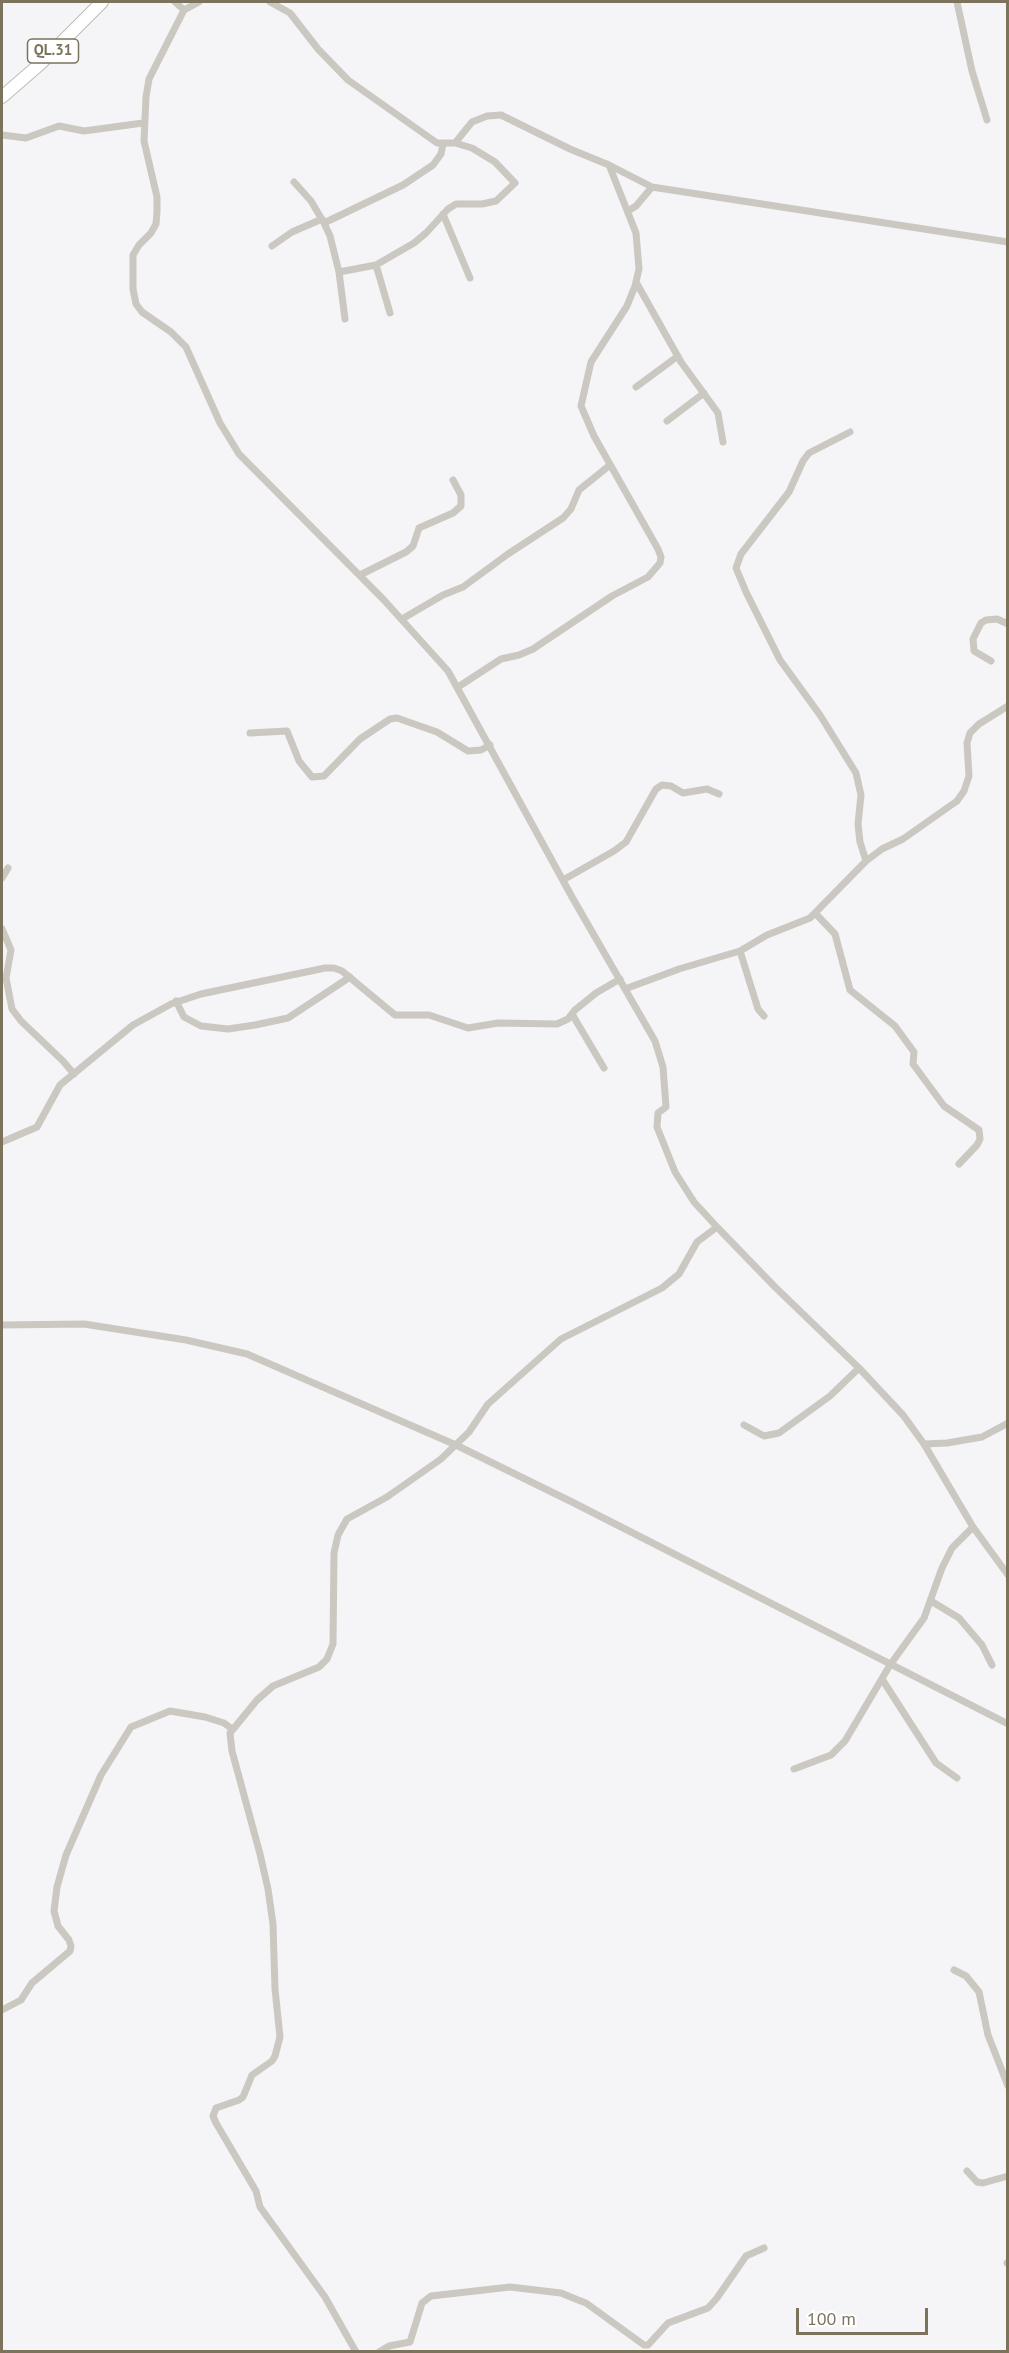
<!DOCTYPE html>
<html>
<head>
<meta charset="utf-8">
<style>
  body { margin:0 }
  #map { position:relative; width:1009px; height:2353px; overflow:hidden; background:#f5f4f7; font-family:"PT Sans",sans-serif }
  canvas { display:block }
  .frame { position:absolute; inset:0; border:3px solid #7b735c; pointer-events:none }
  .scale { position:absolute; left:796px; top:2308px; width:132px; height:27px; box-sizing:border-box; border:3px solid #7b735c; border-top:0; padding-left:8px; font-size:18px; line-height:21px; white-space:nowrap; color:#7b735c; -webkit-text-stroke:4px #fff; paint-order:stroke }
</style>
</head>
<body>
<div id="map">
<canvas width="1009" height="2353"></canvas>
<div class="frame"></div>
<div class="scale">100 m</div>
</div>
<script>
const c = document.querySelector('canvas').getContext('2d');
c.lineJoin = 'round';
const toPath = rows => new Path2D(rows.map(r => 'M' + r).join(''));
function stroke(path, color, width, dash) { c.strokeStyle = color; c.lineWidth = width; c.lineCap = dash ? 'butt' : 'round'; c.setLineDash(dash || []); c.stroke(path); }
function write(font, color, halo, rows, align = 'center') {
  c.font = font + ' "PT Sans",sans-serif'; c.lineWidth = 6; c.setLineDash([]); c.textBaseline = 'middle'; c.strokeStyle = halo; c.fillStyle = color; for (const [text, x, y, turn = 0] of rows) {
    c.save(); c.translate(x, y); c.rotate((+turn || 0) * Math.PI / 180); c.textAlign = isNaN(turn) ? turn : align; if (halo) c.strokeText(text, 0, 0); c.fillText(text, 0, 0); c.restore();
  }
}
const highway = toPath([
  [2,97,40,64,102,2]
]);
stroke(highway, '#bebcb7', 14);
stroke(toPath([
  [175,2,184,10,149,79,146,97,144,141,157,197,157,212,156,224,151,233,139,245,133,255,133,289,136,304,142,312,171,332,186,347,220,423,239,454,383,599,448,671,572,897,655,1041,663,1067,666,1107,658,1113,657,1127,675,1172,694,1202,717,1227,774,1286,859,1368,903,1415,924,1444,973,1527,1008,1575],
  [270,2,290,13,318,49,348,80,437,143,455,143,472,122,487,116,501,115,570,149,609,165,652,187,1008,242],
  [957,2,972,71,987,120],
  [184,10,199,2],
  [2,135,26,138,59,126,84,131,143,123],
  [294,182,311,201,324,223,403,185,433,165,441,154,443,144],
  [628,211,636,206,652,187],
  [443,214,470,278],
  [324,223,330,236,339,272,345,319],
  [272,246,292,232,322,219],
  [376,265,390,313],
  [339,272,376,265,414,243,426,233,448,209,456,204,482,204,496,201,515,183,495,162,472,148,455,143],
  [636,282,681,362,718,413,723,442],
  [636,387,678,356],
  [667,421,704,393],
  [850,432,809,453,803,461,789,492,741,554,736,568,746,592,780,660,820,715,856,773,861,795,858,824,860,842,866,861],
  [360,575,406,552,413,546,419,528,453,513,461,506,461,495,453,480],
  [402,619,443,595,463,587,508,554,563,518,571,509,579,490,610,465],
  [991,661,974,651,973,639,981,623,986,620,997,619,1008,624],
  [458,687,501,659,519,655,533,649,612,596,648,577,660,563,661,557,658,549,594,436,581,406,591,362,627,306,635,286,639,269,636,233,609,165],
  [250,733,287,731,299,761,312,777,324,776,360,739,390,719,397,718,437,732,468,751,481,750,490,745],
  [2,878,8,868],
  [563,880,614,851,626,842,656,789,662,785,671,786,683,793,707,789,719,794],
  [815,913,835,934,850,990,895,1026,914,1052,913,1064,944,1106,979,1130,980,1139,977,1145,959,1164],
  [2,929,11,950,6,978,12,1009,21,1021,63,1061,74,1074],
  [740,951,758,1009,764,1016],
  [625,989,679,969,740,951,767,935,810,918,866,861,882,849,903,839,957,801,964,791,969,776,967,743,970,733,979,724,1008,706],
  [176,1001,184,1017,201,1026,228,1029,255,1025,288,1018,350,977],
  [572,1014,604,1068],
  [2,1142,37,1127,60,1085,133,1025,171,1004,201,994,325,968,334,968,342,971,395,1015,429,1015,468,1028,498,1023,557,1024,568,1019,575,1010,596,993,620,979],
  [2,1325,84,1324,186,1340,247,1354,456,1445,574,1503,1008,1724],
  [744,1425,764,1436,779,1433,830,1396,859,1368],
  [924,1444,947,1443,982,1437,1008,1423],
  [931,1601,959,1618,982,1645,992,1665],
  [882,1679,936,1763,957,1778],
  [794,1769,831,1755,845,1741,890,1665,924,1618,942,1568,952,1548,973,1527],
  [954,1970,966,1976,979,1992,988,2035,1008,2086],
  [2,2010,21,2000,32,1983,70,1951,71,1946,69,1940,58,1926,54,1911,57,1887,66,1855,101,1775,131,1727,170,1711,205,1717,224,1723,232,1729],
  [967,2171,977,2182,983,2183,1008,2176],
  [1007,2263,1008,2262],
  [356,2352,325,2297,260,2207,256,2191,216,2123,213,2116,216,2108,239,2100,243,2097,252,2075,272,2061,275,2056,280,2037,275,1989,273,1924,268,1889,260,1854,232,1751,230,1733,257,1700,273,1686,319,1667,327,1659,333,1644,334,1553,338,1535,347,1519,387,1497,441,1459,469,1432,488,1404,561,1339,662,1288,679,1274,697,1242,717,1227],
  [379,2352,389,2346,410,2342,422,2303,431,2296,510,2287,561,2293,578,2300,586,2303,644,2345,648,2345,668,2323,708,2308,717,2298,746,2256,764,2248]
]), '#cbc8c2', 7);
stroke(highway, '#fff', 12);
for (const [x, y, w] of [
  [53,51,51]
]) { const box = new Path2D(); box.roundRect(x - w / 2, y - 12, w, 24, 4.5); c.fillStyle = '#fff'; c.fill(box); stroke(box, '#7b735c', 1.5); }
write('bold 15px', '#7b735c', null, [
  ["QL.31",53,51]
]);
</script>
</body>
</html>
